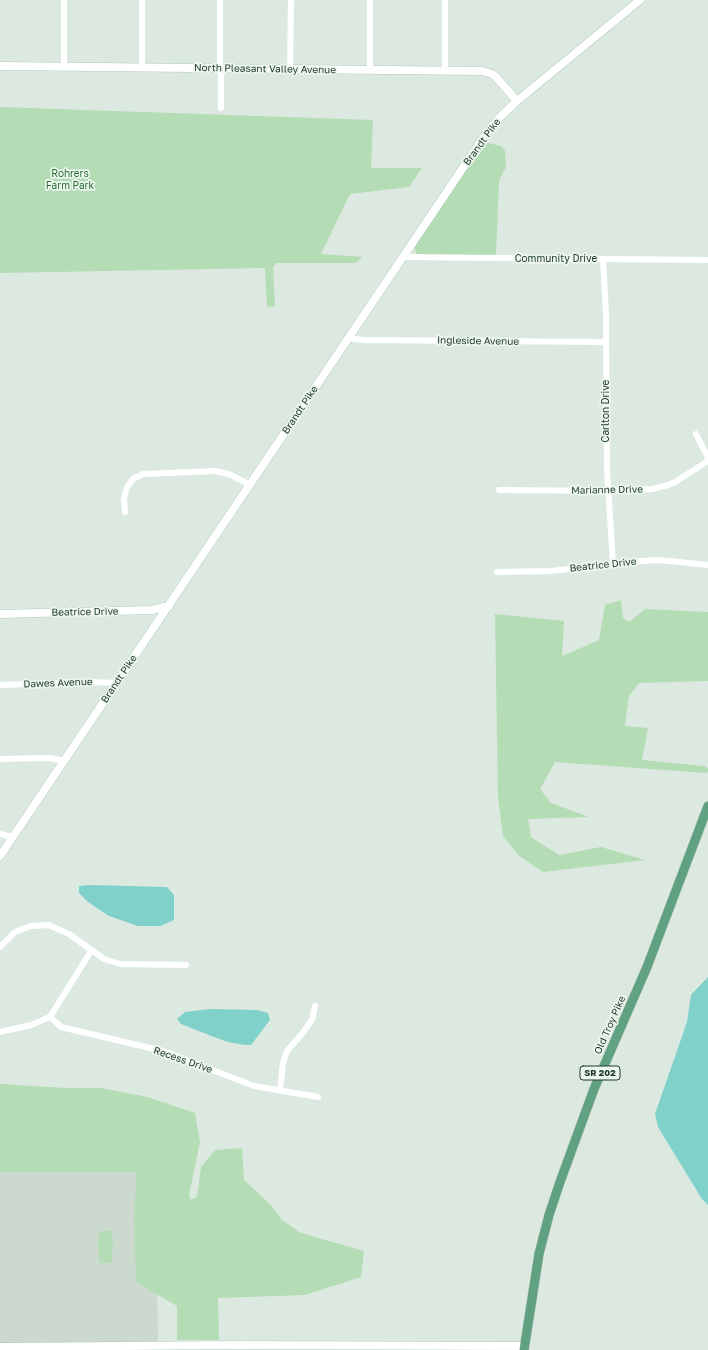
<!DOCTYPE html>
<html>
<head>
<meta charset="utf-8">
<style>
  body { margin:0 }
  canvas { display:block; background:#dce9e1 }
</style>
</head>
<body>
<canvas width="708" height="1350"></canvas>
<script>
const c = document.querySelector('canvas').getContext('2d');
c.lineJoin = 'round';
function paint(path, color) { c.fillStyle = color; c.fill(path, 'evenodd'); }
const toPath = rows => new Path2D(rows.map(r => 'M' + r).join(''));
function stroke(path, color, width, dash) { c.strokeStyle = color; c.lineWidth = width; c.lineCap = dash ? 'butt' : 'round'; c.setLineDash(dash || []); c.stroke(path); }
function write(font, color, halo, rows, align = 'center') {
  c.font = font + ' "Golos Text",sans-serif'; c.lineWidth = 3.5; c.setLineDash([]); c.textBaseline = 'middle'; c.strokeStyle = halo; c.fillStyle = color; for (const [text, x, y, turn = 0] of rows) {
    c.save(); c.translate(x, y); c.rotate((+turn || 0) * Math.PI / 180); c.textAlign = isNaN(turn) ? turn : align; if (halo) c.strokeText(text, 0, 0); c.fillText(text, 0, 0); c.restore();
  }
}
paint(toPath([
  [156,1168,158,1346,0,1347,0,1171]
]), '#cbd9cf');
paint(toPath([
  [0,107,373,120,371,168,422,168,409,187,350,194,321,254,363,257,355,263,276,263,273,268,275,306,267,307,265,268,0,273],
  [484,142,501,146,505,150,506,167,499,181,496,256,427,255,417,254,415,250,414,246],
  [621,600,623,618,629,622,645,609,708,612,708,681,639,683,629,696,625,726,648,728,642,760,704,766,708,768,708,772,705,773,555,762,540,789,551,803,589,817,528,819,531,837,559,855,601,847,645,860,543,872,518,855,503,836,498,798,495,614,564,621,562,656,599,640,605,605],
  [0,1084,66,1088,101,1088,148,1097,195,1113,200,1142,189,1195,191,1200,197,1197,201,1167,215,1150,242,1148,244,1180,271,1205,282,1220,301,1233,364,1251,361,1277,305,1295,218,1298,219,1340,177,1340,177,1306,136,1282,134,1218,137,1172,0,1172],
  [103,1231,111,1231,113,1237,112,1263,99,1263,98,1235]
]), '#b4dcb5');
paint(toPath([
  [89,885,167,887,174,895,174,920,161,926,138,926,109,916,88,902,79,893,79,886],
  [708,977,708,1205,702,1199,658,1127,655,1114,687,1022,691,995],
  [210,1009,257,1010,268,1013,270,1020,251,1045,245,1045,228,1042,214,1037,181,1024,177,1019,185,1012]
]), '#81d1cb');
const secondary = toPath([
  [0,66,482,71,492,74,496,77,517,101],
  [0,614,152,610,169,606],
  [0,856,483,138,500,117,517,101,640,0],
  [0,1347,238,1345,524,1346]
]);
const primary = toPath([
  [524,1350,539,1254,549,1215,560,1182,594,1089,647,967,708,806]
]);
stroke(secondary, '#afc9ba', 9);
stroke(primary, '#bcc4bf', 10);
stroke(toPath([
  [142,0,142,68],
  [220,0,220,68,221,76,221,108],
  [64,67,64,0],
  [290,69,291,0],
  [370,70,370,0],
  [445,71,445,0],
  [403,257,708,260],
  [603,259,606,315,607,470,613,563],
  [349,338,363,340,606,342],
  [696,434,708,458],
  [499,490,608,491,652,489,668,485,675,482,708,461],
  [125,512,124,499,127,487,133,479,143,474,216,471,231,475,250,485],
  [497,572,550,571,641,561,660,560,708,565],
  [0,685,91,682,117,683],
  [0,759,50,758,64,761],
  [0,834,13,837],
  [0,947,15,932,31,926,49,925,69,934,104,959,120,964,186,965],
  [50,1017,61,1027,163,1051,254,1086,318,1097],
  [0,1032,31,1025,50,1017,91,951],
  [280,1090,283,1063,287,1051,302,1034,312,1020,315,1006]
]), '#fff', 6);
stroke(secondary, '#fff', 8);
stroke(primary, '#5fa180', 9);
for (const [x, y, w] of [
  [600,1073,40]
]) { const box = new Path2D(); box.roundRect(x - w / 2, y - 7, w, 14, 3); c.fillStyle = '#edf6ef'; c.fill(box); stroke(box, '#1e392b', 1); }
write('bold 9px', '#1e392b', null, [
  ["SR 202",600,1073]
]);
write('10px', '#1e392b', '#edf6ef', [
  ["North Pleasant Valley Avenue",265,69,1],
  ["Brandt Pike",482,142,-54],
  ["Community Drive",556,259],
  ["Ingleside Avenue",478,341,1],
  ["Brandt Pike",300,410,-56],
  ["Carlton Drive",606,411,-90],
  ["Marianne Drive",607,490,-1],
  ["Beatrice Drive",603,565,-6],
  ["Beatrice Drive",85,612,-1],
  ["Brandt Pike",119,679,-56],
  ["Dawes Avenue",58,683,-2],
  ["Old Troy Pike",610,1025,-66],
  ["Recess Drive",183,1060,19]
]);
write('10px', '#277032', '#edf6ef', [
  ["Rohrers",70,174],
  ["Farm Park",70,186]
]);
</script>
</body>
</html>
